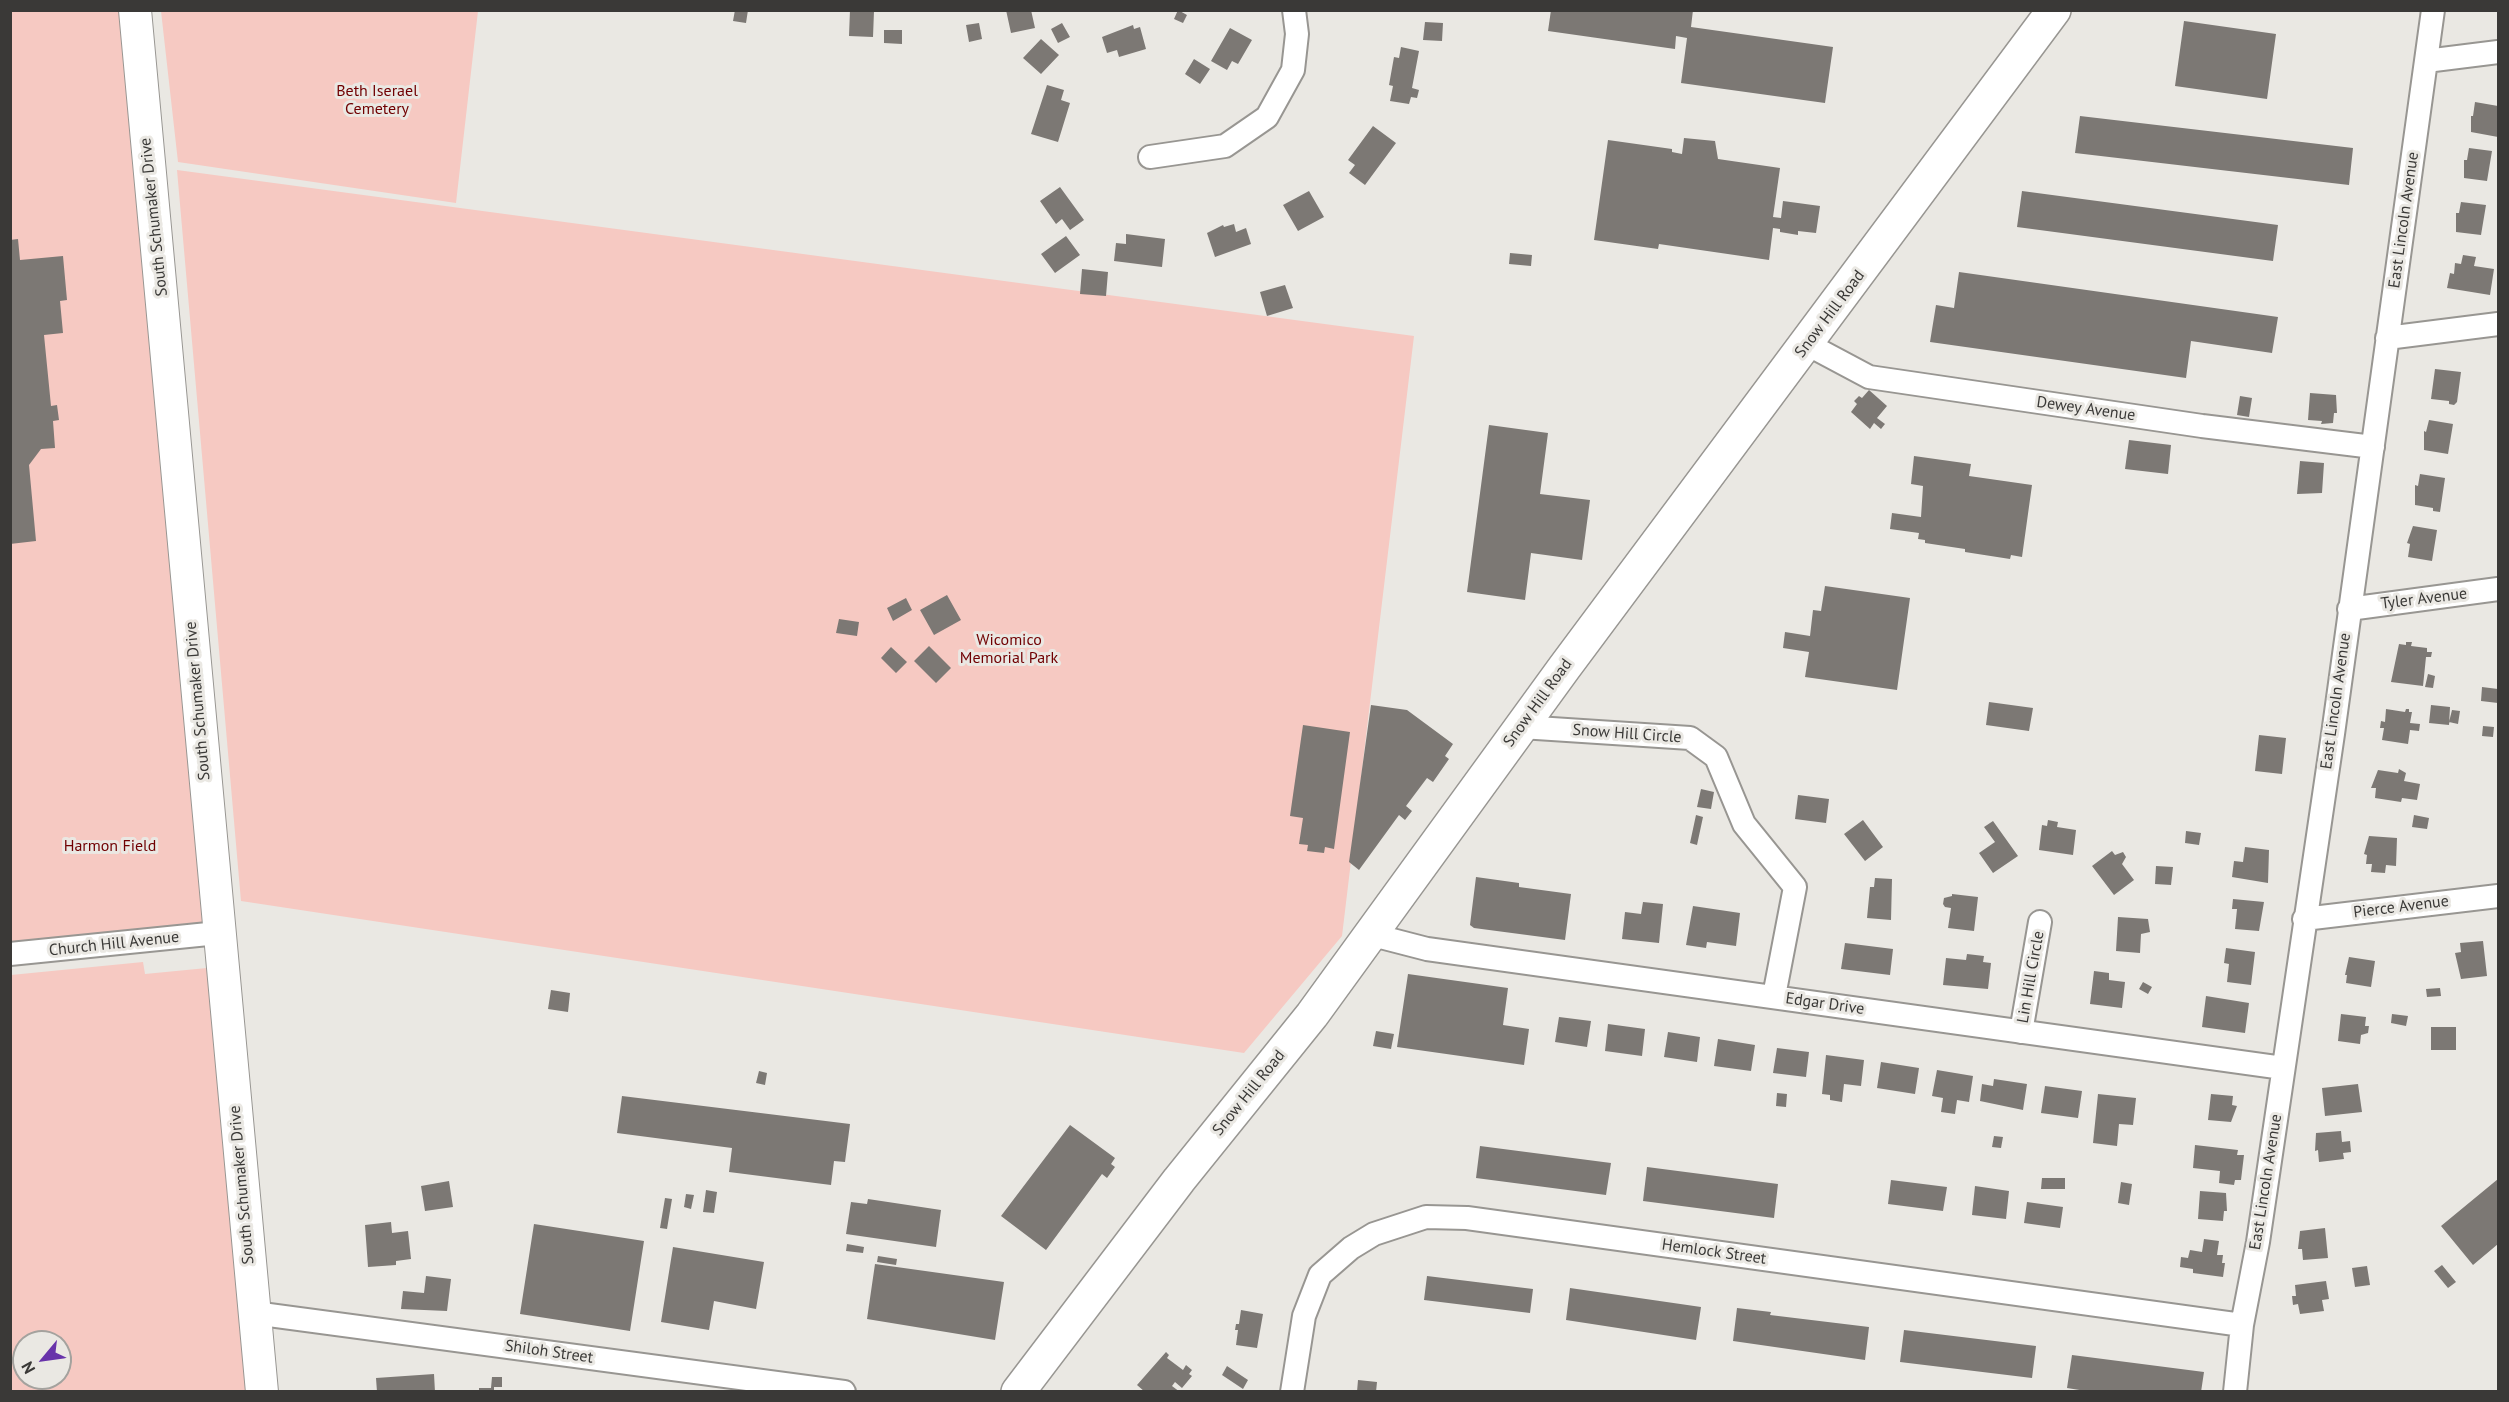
<!DOCTYPE html>
<html>
<head>
<meta charset="utf-8">
<style>
  body { margin:0 }
  #map { position:relative; width:2509px; height:1402px; overflow:hidden; background:#eae8e3; font-family:"PT Sans",sans-serif }
  canvas { display:block }
  .frame { position:absolute; inset:0; border:12px solid #3a3937; pointer-events:none }
  .north { position:absolute; left:12px; top:1330px; width:60px; height:60px; box-sizing:border-box; background:#eae8e3; border:2px solid #a4a29e; border-radius:50%; rotate:241deg; font-size:16px; font-weight:700; line-height:24px; text-align:center; color:#3a3937 }
  .north::after { content:''; display:block; margin:auto; width:21px; height:27px; background:#6833aa; clip-path:polygon(50% 0,100% 100%,50% 72%,0 100%) }
</style>
</head>
<body>
<div id="map">
<canvas width="2509" height="1402"></canvas>
<div class="frame"></div>
<div class="north">N</div>
</div>
<script>
const c = document.querySelector('canvas').getContext('2d');
c.lineJoin = 'round';
function paint(path, color) { c.fillStyle = color; c.fill(path, 'evenodd'); }
const toPath = rows => new Path2D(rows.map(r => 'M' + r).join(''));
function stroke(path, color, width, dash) { c.strokeStyle = color; c.lineWidth = width; c.lineCap = dash ? 'butt' : 'round'; c.setLineDash(dash || []); c.stroke(path); }
function write(font, color, halo, rows, align = 'center') {
  c.font = font + ' "PT Sans",sans-serif'; c.lineWidth = 6; c.setLineDash([]); c.textBaseline = 'middle'; c.strokeStyle = halo; c.fillStyle = color; for (const [text, x, y, turn = 0] of rows) {
    c.save(); c.translate(x, y); c.rotate((+turn || 0) * Math.PI / 180); c.textAlign = isNaN(turn) ? turn : align; if (halo) c.strokeText(text, 0, 0); c.fillText(text, 0, 0); c.restore();
  }
}
paint(toPath([
  [10,11,125,11,218,933,10,958],
  [161,11,478,11,456,203,178,162],
  [177,170,1414,336,1342,936,1244,1053,241,901],
  [143,962,145,974,207,968,247,1391,11,1392,11,975],
  [24,1342,60,1342,60,1378,24,1378]
]), '#f6c9c2');
paint(toPath([
  [735,10,748,10,746,23,733,21],
  [850,10,874,11,873,37,849,36],
  [1006,10,1031,10,1035,28,1011,33],
  [1178,10,1187,15,1183,23,1174,19],
  [1551,10,1693,10,1691,27,1833,47,1825,103,1681,83,1687,38,1676,36,1675,49,1548,31],
  [2184,21,2276,34,2267,99,2175,86],
  [1425,22,1443,23,1442,41,1423,40],
  [979,23,982,39,969,42,966,25],
  [1062,23,1070,37,1058,43,1051,29],
  [1133,25,1134,29,1140,27,1146,49,1119,57,1117,50,1107,53,1102,37],
  [1230,28,1252,40,1238,64,1232,61,1227,70,1211,61],
  [884,30,902,30,902,44,884,43],
  [1041,39,1059,55,1041,74,1023,58],
  [1401,47,1419,51,1412,88,1419,90,1417,98,1411,97,1409,104,1390,101,1393,86,1389,85,1394,57,1399,58],
  [1194,59,1210,69,1200,84,1185,74],
  [1047,85,1064,90,1061,100,1070,103,1058,142,1031,134],
  [2475,102,2498,106,2498,137,2471,132,2471,116,2473,116],
  [2080,116,2353,148,2349,185,2075,153],
  [1373,126,1396,143,1365,185,1349,173,1355,165,1348,160],
  [1684,138,1715,141,1718,159,1780,168,1773,217,1781,218,1783,201,1820,206,1816,233,1798,231,1798,235,1780,232,1780,229,1773,228,1769,260,1659,244,1658,249,1594,240,1608,140,1672,149,1672,152,1682,154],
  [2469,148,2492,151,2487,181,2464,178,2464,160,2467,160],
  [1060,187,1084,220,1070,230,1062,219,1056,224,1040,201],
  [1309,191,1324,217,1298,231,1283,205],
  [2022,191,2278,225,2273,261,2017,227],
  [2461,202,2486,205,2481,235,2456,232,2456,213,2459,213],
  [1234,224,1236,232,1246,228,1251,244,1215,257,1207,233,1223,225,1224,227],
  [1126,234,1165,239,1162,267,1114,261,1116,243,1126,244],
  [1066,236,1080,255,1055,273,1041,254],
  [18,239,20,260,63,256,67,300,60,301,63,333,44,335,51,406,57,405,59,420,53,421,55,448,41,449,29,465,36,541,10,544,10,240],
  [1510,253,1532,255,1531,266,1509,264],
  [2463,255,2476,257,2474,266,2494,269,2490,295,2447,288,2450,273,2454,274,2455,263,2461,264],
  [1082,269,1108,272,1106,296,1080,294],
  [1959,272,2278,317,2272,353,2191,341,2186,378,1930,342,1936,305,1954,308],
  [1285,285,1293,308,1267,316,1260,292],
  [2435,369,2461,372,2457,402,2454,405,2449,404,2449,401,2431,399],
  [1869,390,1887,406,1877,418,1885,424,1881,429,1874,423,1870,429,1851,412,1857,404,1854,401,1859,396,1862,398],
  [2310,393,2336,395,2337,413,2334,413,2333,423,2321,424,2322,421,2308,420],
  [2240,396,2252,398,2249,417,2237,415],
  [2429,420,2453,424,2448,454,2424,450,2424,431,2426,432],
  [1489,425,1548,433,1540,494,1590,500,1582,560,1531,553,1525,600,1467,592],
  [2129,440,2171,445,2168,474,2125,469],
  [1914,456,1971,464,1969,476,2032,485,2022,557,2011,555,2010,559,1965,552,1965,549,1925,543,1925,540,1918,539,1919,533,1890,529,1892,513,1921,517,1923,486,1911,484],
  [2300,461,2324,463,2322,493,2297,494],
  [2420,474,2445,478,2440,512,2433,511,2433,508,2415,505,2415,485,2418,486],
  [2413,526,2437,530,2432,561,2408,557,2410,544,2407,543],
  [1825,586,1910,598,1897,690,1805,677,1809,652,1783,648,1785,632,1810,636,1813,610,1821,611],
  [947,595,961,620,934,635,920,610],
  [906,598,912,610,893,621,887,608],
  [839,619,859,622,857,636,836,633],
  [2406,642,2412,642,2411,646,2427,648,2427,652,2432,652,2431,657,2426,657,2423,686,2391,682,2399,644,2406,645],
  [929,646,951,668,936,683,914,661],
  [891,647,907,662,896,673,881,658],
  [2428,674,2435,676,2433,688,2425,687],
  [2482,687,2498,689,2498,703,2481,701],
  [1989,702,2033,708,2029,731,1986,725],
  [1371,705,1407,710,1453,744,1445,756,1449,759,1433,782,1427,778,1406,806,1412,811,1405,820,1399,815,1359,870,1349,862],
  [2431,705,2450,707,2449,725,2429,723],
  [2386,709,2405,712,2406,709,2409,709,2409,712,2412,712,2410,723,2420,724,2419,731,2410,730,2408,744,2382,740,2384,728,2380,728,2381,721,2385,722],
  [2452,710,2460,711,2458,724,2449,722],
  [1303,725,1350,732,1334,849,1325,847,1324,853,1307,851,1308,845,1299,844,1303,818,1290,816],
  [2483,726,2494,727,2493,737,2482,736],
  [2259,735,2286,738,2282,774,2255,771],
  [2399,769,2406,773,2404,781,2420,784,2417,800,2402,798,2401,802,2375,798,2376,788,2371,788,2378,770,2398,773],
  [1701,789,1714,792,1711,809,1697,807],
  [1798,795,1829,799,1826,823,1795,819],
  [1696,815,1703,817,1697,845,1690,843],
  [2414,815,2429,818,2427,829,2412,827],
  [1863,820,1883,847,1865,861,1844,834],
  [2048,820,2058,822,2057,827,2076,830,2073,855,2039,850,2042,825,2047,826],
  [1993,821,2018,856,1993,873,1979,853,1995,842,1984,827],
  [2186,831,2201,833,2199,845,2185,843],
  [2369,836,2397,838,2396,866,2386,865,2385,873,2371,872,2372,864,2366,864,2367,855,2364,854],
  [2245,847,2269,850,2268,883,2232,877,2234,861,2243,862],
  [2112,851,2115,855,2123,852,2126,857,2122,864,2134,880,2114,895,2092,866],
  [2156,866,2173,867,2171,885,2155,884],
  [1476,877,1519,883,1519,887,1571,894,1565,940,1474,928,1470,925],
  [1875,878,1892,879,1891,920,1867,918,1870,887,1874,887],
  [1952,894,1978,897,1974,931,1948,928,1951,908,1945,907,1943,904,1944,898,1952,896],
  [2233,899,2264,902,2259,931,2235,929,2237,909,2232,909],
  [1643,902,1663,904,1659,943,1622,939,1625,912,1641,914],
  [1693,906,1740,913,1736,946,1707,942,1706,948,1686,945],
  [2118,917,2148,919,2150,932,2141,934,2140,953,2116,951],
  [2483,941,2487,976,2461,979,2455,953,2461,952,2460,943],
  [1845,943,1893,949,1890,975,1841,969],
  [2226,948,2255,952,2251,985,2227,982,2229,964,2224,963],
  [1967,954,1984,956,1983,962,1991,963,1988,989,1943,985,1946,958,1966,960],
  [2349,957,2375,961,2371,987,2346,983,2347,975,2345,975],
  [2094,971,2109,973,2109,980,2125,982,2122,1008,2090,1004],
  [1408,974,1508,988,1503,1025,1529,1029,1524,1065,1397,1047],
  [2143,982,2152,987,2148,994,2139,989],
  [2440,988,2441,996,2427,997,2426,989],
  [551,990,570,993,568,1012,548,1009],
  [2206,996,2249,1003,2245,1033,2202,1027],
  [2341,1014,2366,1017,2365,1026,2369,1026,2368,1033,2361,1035,2360,1044,2338,1041],
  [2392,1014,2408,1016,2406,1026,2391,1023],
  [1559,1017,1591,1021,1587,1047,1555,1042],
  [1608,1024,1645,1029,1642,1056,1605,1051],
  [2431,1027,2456,1027,2456,1050,2431,1050],
  [1376,1031,1394,1034,1391,1049,1373,1046],
  [1668,1032,1700,1037,1697,1062,1664,1057],
  [1718,1039,1755,1045,1751,1071,1714,1066],
  [1777,1048,1809,1052,1806,1077,1773,1073],
  [1826,1055,1864,1060,1861,1086,1844,1084,1842,1102,1830,1100,1830,1095,1822,1094],
  [1881,1062,1919,1068,1915,1094,1877,1088],
  [1937,1070,1973,1076,1969,1102,1957,1100,1955,1114,1941,1112,1943,1098,1932,1096],
  [759,1071,767,1073,765,1085,756,1083],
  [1994,1079,2027,1084,2023,1110,1980,1101,1982,1084,1993,1086],
  [2358,1084,2362,1112,2325,1116,2322,1088],
  [2045,1086,2082,1091,2078,1118,2041,1113],
  [1777,1093,1787,1094,1786,1107,1776,1106],
  [2098,1094,2136,1098,2133,1125,2119,1124,2117,1146,2093,1143],
  [2211,1094,2233,1096,2232,1105,2237,1106,2231,1122,2208,1120],
  [622,1096,850,1124,845,1162,834,1161,831,1185,729,1172,732,1148,617,1133],
  [1070,1125,1115,1158,1111,1164,1115,1167,1107,1178,1102,1174,1046,1250,1001,1216],
  [2341,1131,2342,1142,2350,1141,2351,1152,2343,1153,2344,1159,2319,1162,2318,1150,2315,1151,2316,1133],
  [1994,1136,2003,1137,2001,1148,1992,1147],
  [2195,1145,2238,1150,2237,1155,2244,1155,2241,1180,2235,1180,2234,1185,2219,1183,2220,1171,2193,1168],
  [1480,1146,1611,1163,1606,1195,1476,1178],
  [1647,1167,1778,1184,1774,1218,1643,1201],
  [2042,1178,2065,1178,2065,1189,2041,1189],
  [2498,1179,2498,1244,2473,1265,2441,1226],
  [1891,1180,1947,1187,1943,1211,1888,1204],
  [449,1181,453,1207,425,1211,421,1186],
  [2121,1182,2132,1184,2129,1205,2118,1203],
  [1975,1186,2009,1191,2006,1219,1972,1215],
  [706,1190,717,1192,714,1213,703,1212],
  [2200,1191,2226,1193,2227,1211,2224,1211,2223,1221,2198,1219],
  [686,1194,694,1195,691,1209,684,1207],
  [665,1198,672,1199,667,1229,660,1228],
  [868,1199,941,1210,936,1247,846,1234,851,1202,867,1204],
  [2027,1202,2063,1207,2060,1228,2024,1223],
  [391,1222,392,1233,408,1231,411,1259,396,1261,396,1265,368,1267,365,1225],
  [534,1224,644,1241,630,1331,520,1314],
  [2325,1228,2328,1258,2303,1260,2302,1249,2298,1249,2300,1231],
  [2204,1239,2219,1241,2217,1255,2223,1255,2222,1263,2225,1263,2223,1277,2193,1273,2193,1269,2180,1267,2181,1257,2188,1258,2190,1250,2202,1252],
  [847,1244,864,1247,863,1253,846,1251],
  [673,1247,764,1262,756,1309,714,1301,709,1330,661,1322],
  [878,1256,897,1259,896,1265,877,1262],
  [875,1264,1004,1282,995,1340,867,1319],
  [2442,1265,2456,1282,2448,1288,2434,1271],
  [2367,1266,2370,1285,2355,1287,2352,1268],
  [426,1276,451,1279,447,1311,401,1309,403,1291,424,1293],
  [1427,1276,1533,1289,1530,1313,1424,1300],
  [2326,1281,2329,1299,2322,1300,2324,1311,2300,1314,2298,1304,2293,1305,2292,1296,2296,1296,2295,1285],
  [1570,1288,1701,1307,1696,1340,1566,1320],
  [1737,1308,1771,1312,1770,1315,1869,1327,1865,1360,1733,1341],
  [1241,1310,1263,1314,1257,1348,1236,1345,1238,1330,1235,1330,1236,1324,1239,1324],
  [1904,1330,2036,1346,2032,1378,1900,1362],
  [1166,1352,1169,1355,1167,1358,1183,1370,1186,1365,1192,1370,1189,1374,1192,1376,1182,1388,1175,1382,1172,1386,1180,1392,1145,1392,1137,1385],
  [2072,1355,2204,1372,2201,1392,2092,1392,2067,1388],
  [1227,1366,1248,1380,1243,1389,1222,1375],
  [434,1374,435,1392,377,1392,376,1378],
  [492,1377,502,1377,502,1387,494,1387,494,1392,479,1392,479,1388,491,1388],
  [1358,1380,1377,1382,1376,1392,1357,1392]
]), '#7c7874');
const street = toPath([
  [2426,61,2498,52],
  [1150,157,1225,146,1267,117,1293,70,1297,34,1294,10],
  [2387,338,2498,324],
  [1807,344,1869,377,2202,426,2373,447],
  [2349,609,2498,589],
  [1521,727,1690,738,1716,757,1744,824,1795,887,1774,996],
  [2304,919,2498,896],
  [1369,934,1427,949,2283,1068],
  [10,954,218,933],
  [2021,1032,2040,922],
  [254,1313,844,1392],
  [1292,1392,1304,1316,1320,1275,1351,1248,1374,1234,1426,1217,1467,1218,2242,1325],
  [2235,1392,2242,1325,2258,1242,2333,734,2433,10]
]);
const secondary = toPath([
  [135,10,262,1392]
]);
const primary = toPath([
  [1018,1392,1179,1180,1312,1015,1564,668,2054,10]
]);
stroke(street, '#989692', 26);
stroke(secondary, '#989692', 34);
stroke(primary, '#989692', 36);
stroke(street, '#fff', 22);
stroke(secondary, '#fff', 32);
stroke(primary, '#fff', 33);
write('16px', '#700002', '#eae8e3', [
  ["Beth Iserael",377,91],
  ["Cemetery",377,109],
  ["Wicomico",1009,640],
  ["Memorial Park",1009,658],
  ["Harmon Field",110,846]
]);
write('16px', '#3a3937', '#eae8e3', [
  ["South Schumaker Drive",154,217,-96],
  ["East Lincoln Avenue",2404,220,-82],
  ["Snow Hill Road",1830,314,-53],
  ["Dewey Avenue",2086,409,8],
  ["Tyler Avenue",2424,599,-7],
  ["South Schumaker Drive",198,701,-95],
  ["East Lincoln Avenue",2336,701,-82],
  ["Snow Hill Road",1538,703,-54],
  ["Snow Hill Circle",1627,734,4],
  ["Pierce Avenue",2401,907,-7],
  ["Church Hill Avenue",114,944,-6],
  ["Lin Hill Circle",2031,977,-80],
  ["Edgar Drive",1825,1004,8],
  ["Snow Hill Road",1249,1093,-51],
  ["East Lincoln Avenue",2266,1182,-81],
  ["South Schumaker Drive",242,1185,-95],
  ["Hemlock Street",1714,1252,8],
  ["Shiloh Street",549,1352,8]
]);
</script>
</body>
</html>
